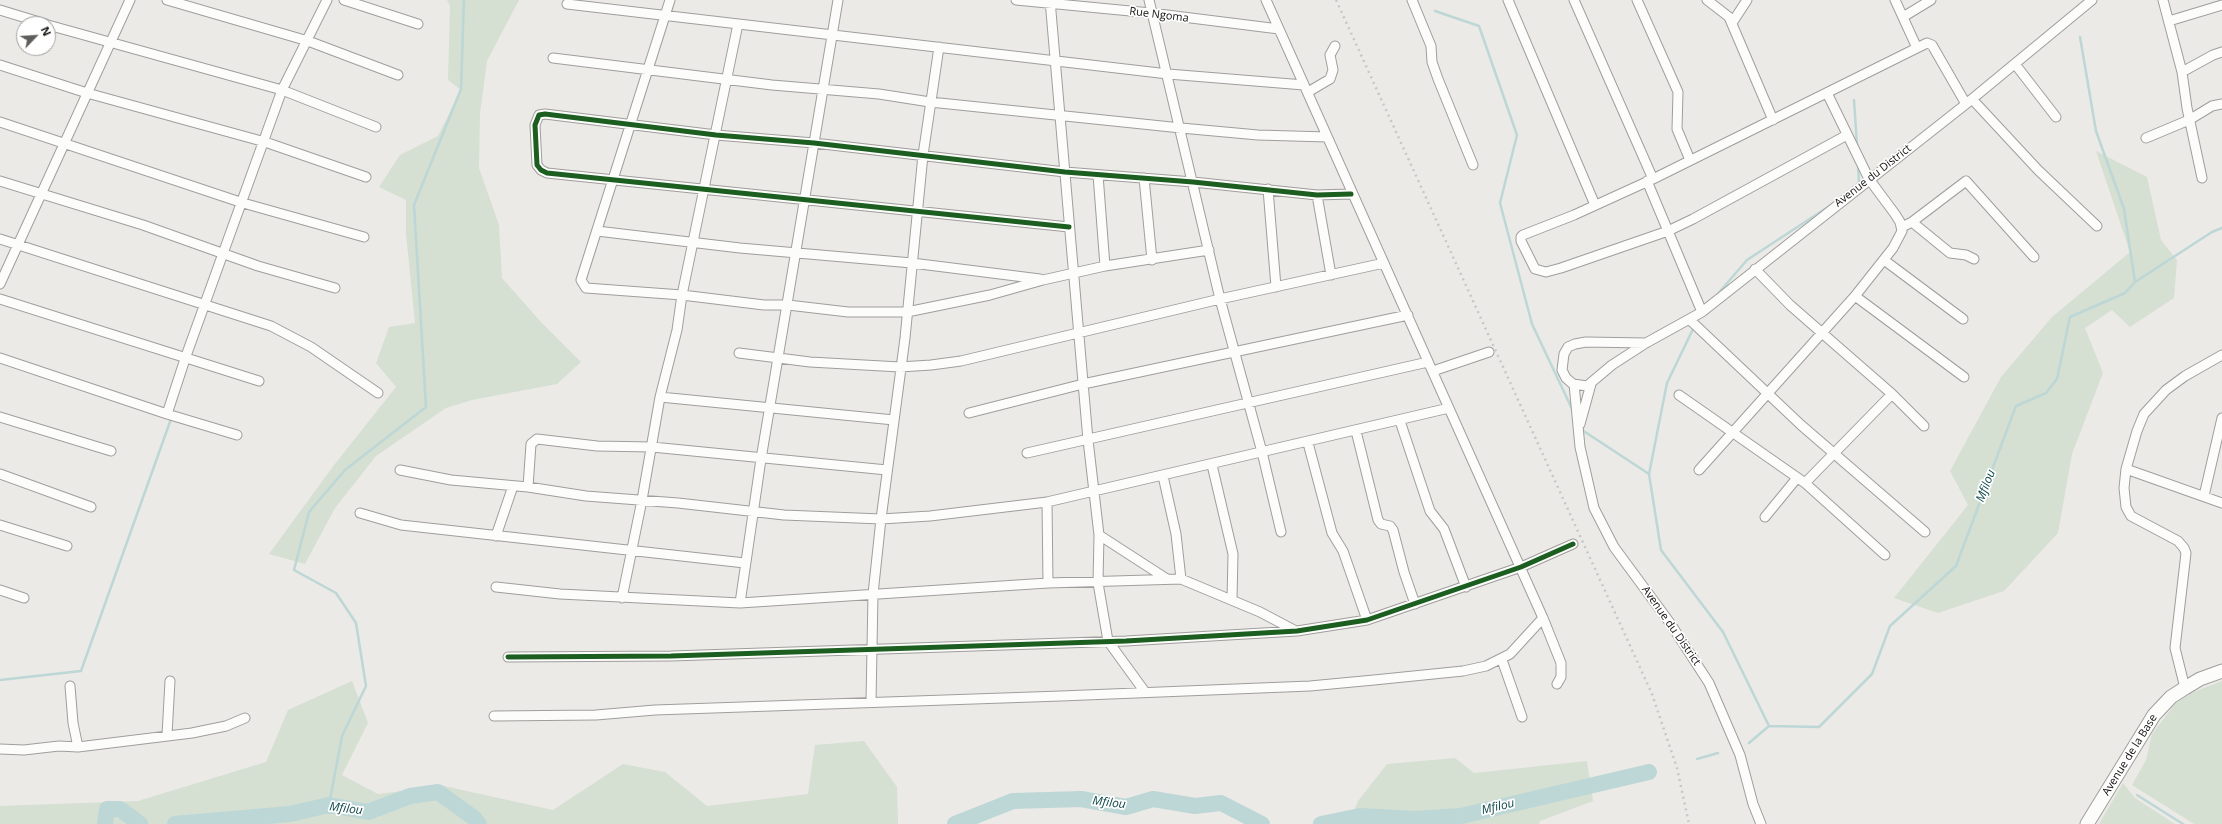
<!DOCTYPE html>
<html>
<head>
<meta charset="utf-8">
<style>
	body { margin:0 }
	#map { position:relative; width:2222px; height:824px; overflow:hidden; background:#eceae7; font-family:"Open Sans",sans-serif }
	canvas { display:block }
	.north { position:absolute; left:16px; top:16px; width:40px; height:40px; box-sizing:border-box; background:#fff; border:1px solid #a1a09f; border-radius:50%; rotate:65deg; font-size:11px; font-weight:700; line-height:16px; text-align:center; color:#131210 }
	.north::after { content:''; display:block; margin:auto; width:14px; height:18px; background:#5f5e5b; clip-path:polygon(50% 0,100% 100%,50% 72%,0 100%) }
</style>
</head>
<body>
<div id="map">
<canvas width="2222" height="824"></canvas>
<div class="north">N</div>
</div>
<script>
const ctx = document.querySelector('canvas').getContext('2d');
ctx.lineJoin = 'round';
function fill(path, color) {
  ctx.fillStyle = color;
  ctx.fill(path, 'evenodd');
}
function poly(rows) {
  const path = new Path2D();
  for (const r of rows) {
    path.moveTo(r[0], r[1]);
    for (let i = 2; i < r.length; i += 2) path.lineTo(r[i], r[i + 1]);
  }
  return path;
}
function trace(path, color, width, dash) {
  ctx.strokeStyle = color;
  ctx.lineWidth = width;
  ctx.lineCap = dash ? 'butt' : 'round';
  ctx.setLineDash(dash || []);
  ctx.stroke(path);
}
function label(font, color, halo, rows, align = 'center') {
  ctx.font = font + ' "Open Sans",sans-serif';
  ctx.lineWidth = 3.5;
  ctx.setLineDash([]);
  ctx.textBaseline = 'middle';
  ctx.strokeStyle = halo;
  ctx.fillStyle = color;
  for (const [text, x, y, turn = 0] of rows) {
    ctx.save();
    ctx.translate(x, y);
    ctx.rotate((+turn || 0) * Math.PI / 180);
    ctx.textAlign = isNaN(turn) ? turn : align;
    if (halo) ctx.strokeText(text, 0, 0);
    ctx.fillText(text, 0, 0);
    ctx.restore();
  }
}
fill(poly([
	[447,0,519,0,487,61,480,113,479,168,499,225,502,278,540,321,581,362,557,384,472,400,446,408,376,456,335,508,305,564,269,554,334,465,396,387,376,363,389,327,415,323,406,234,406,200,379,187,400,155,438,136,461,90,448,80,450,6],
	[2096,151,2147,177,2161,240,2177,260,2174,298,2130,327,2112,310,2085,328,2103,373,2072,454,2058,533,2004,591,1938,613,1894,598,1968,505,1950,471,2001,377,2052,317,2130,252],
	[352,681,368,723,342,775,378,794,444,786,553,810,623,764,665,772,707,806,808,794,815,745,864,741,897,787,898,824,0,824,0,806,138,801,266,762,288,710],
	[2222,681,2222,824,2194,824,2132,785,2146,760,2152,734,2175,704,2191,693],
	[1455,758,1474,773,1587,761,1593,801,1540,821,1539,824,1349,824,1358,801,1387,764],
	[2123,783,2135,798,2175,824,2099,824]
]), '#d5dfd2');
trace(poly([
	[1435,11,1479,26,1517,135,1500,203,1532,324,1573,411],
	[2080,37,2096,131,2124,209,2135,282],
	[1854,100,1857,145],
	[1858,164,1859,185],
	[1716,296,1747,260,1837,201],
	[1694,327,1667,383,1649,474,1661,550,1723,632,1769,726],
	[1582,430,1649,474],
	[0,680,81,671,171,419],
	[1749,743,1769,726,1819,727,1872,674,1890,626,1956,566,2016,406,2046,393,2057,379,2070,317,2125,293,2135,282,2212,232,2222,228],
	[1697,759,1718,753],
	[2137,795,2183,824],
	[329,805,342,736,366,686,356,623,336,593,294,570,309,512,345,470,426,407,414,205,461,89,464,0],
	[1415,819,1416,824]
]), '#bcd7d6', 2.5);
trace(poly([
	[105,824,107,809,120,809,140,824],
	[175,824,290,814,329,805,368,812,410,796,438,792,474,818,479,824],
	[955,824,1013,801,1081,799,1126,807,1153,799,1195,806,1221,803,1262,824],
	[1321,824,1360,816,1415,819,1461,816,1649,772]
]), '#bcd7d6', 16);
const street = poly([
	[167,0,308,41,398,75],
	[344,0,418,24],
	[670,0,581,280,586,288,682,295,764,305,788,305,848,312,907,312,990,295,1043,280,1105,266,1209,250],
	[1016,0,1151,13,1279,29],
	[1050,0,1088,440,1099,535,1098,583,1108,641,1145,692],
	[1149,0,1220,299,1262,452,1281,532],
	[1266,0,1543,618,1561,663,1561,677,1557,684],
	[1412,0,1431,46,1432,62,1438,79,1473,165],
	[1508,0,1595,205],
	[1574,0,1653,179],
	[1637,0,1678,92,1677,129,1690,160],
	[1707,0,1729,17,1773,120],
	[1895,0,1917,48],
	[2163,0,2182,72,2187,108,2202,178],
	[567,4,1168,74,1304,85],
	[0,10,46,24],
	[1903,17,1931,0],
	[2169,21,2222,5],
	[1732,23,1747,0],
	[48,25,282,90,376,127],
	[553,58,772,85,879,94,930,102,1181,128,1258,135,1327,137],
	[2015,64,2056,117],
	[0,65,87,93,265,142,366,177],
	[2182,72,2213,55,2222,52],
	[1308,92,1330,79,1333,70,1330,55,1335,46],
	[1972,99,2038,170,2097,226],
	[0,122,243,203,364,237],
	[1847,135,1693,219,1668,231,1561,268,1546,272,1535,269,1521,241,1521,237,1523,235,1574,215,1653,179,1927,43,1932,45,1966,104],
	[2146,138,2189,120,2212,106,2222,104],
	[1098,175,1105,266],
	[1144,178,1152,260],
	[0,181,143,225,258,266,335,288],
	[1647,181,1702,312],
	[1268,189,1276,287],
	[1317,195,1331,275],
	[1912,222,1950,253,1966,255,1974,259],
	[1069,227,547,173,541,170,537,165,535,125,539,115,545,114,716,135,814,143,1065,172,1193,182,1317,195,1351,194],
	[1902,227,1912,222,1966,181,2034,257],
	[597,231,740,248,912,263,1040,279],
	[0,239,271,326,311,347,378,393],
	[1884,260,1963,319],
	[1755,269,1790,305,1892,394,1924,426],
	[0,284,130,0],
	[1855,296,1964,377],
	[0,299,259,381],
	[1690,320,1801,425,1925,532],
	[1646,343,1586,342,1575,344,1568,347,1564,354,1562,370,1566,378,1573,384,1587,386,1612,365,1646,343,1702,312,1966,104,2092,0],
	[739,353,810,362,900,367,931,365,961,361,1220,299,1384,263],
	[0,358,167,414,237,435],
	[1433,371,1489,352],
	[1574,384,1580,447,1594,508,1614,547,1670,623,1709,683,1740,755,1753,804,1761,824],
	[1679,395,1805,483,1885,555],
	[660,397,894,420],
	[969,413,1083,384,1408,315],
	[167,414,186,356,282,90,327,0],
	[0,417,111,451],
	[1400,421,1430,511,1444,529,1466,587],
	[1580,424,1591,384],
	[1356,431,1378,520,1381,524,1390,526,1393,530,1404,572,1415,604],
	[1308,443,1332,533,1343,551,1367,620],
	[1027,453,1428,362],
	[1212,465,1233,554,1232,600],
	[2126,469,2222,503],
	[400,470,451,480,528,487,586,496,678,503,784,515,881,519,930,516,1047,502,1449,408],
	[1699,470,1855,296,1893,248,1902,231,1900,222,1895,214,1869,179,1827,93],
	[0,474,91,507],
	[1163,476,1176,534,1181,579],
	[1805,483,1892,394],
	[528,487,531,444,537,439,597,446,652,447,887,470],
	[2204,496,2222,418],
	[1047,502,1048,583],
	[360,513,401,525,745,563],
	[1765,517,1797,478],
	[0,525,67,546],
	[1099,535,1167,579],
	[496,536,513,486],
	[496,587,560,594,740,603,1048,583,1181,579,1260,612,1296,631],
	[0,590,24,598],
	[622,598,642,500,660,397,677,330,682,295,738,24],
	[740,603,761,459,838,0],
	[508,657,671,656,1126,641,1297,631,1367,620,1521,567,1573,544],
	[1502,660,1522,717],
	[70,686,73,723,78,747],
	[2185,688,2175,648,2186,553,2184,548,2178,541,2131,516,2126,507,2124,488,2126,469,2137,431,2144,414,2166,390,2185,376,2222,355],
	[871,702,873,594,881,519,905,338,923,155,939,47],
	[494,716,596,715,655,710,1061,696,1310,686,1374,680,1463,671,1486,666,1510,654,1543,618],
	[167,735,170,681],
	[0,749,24,750,59,746,78,747,192,733,226,726,245,718]
]);
const secondary = poly([
	[2087,824,2154,715,2171,697,2185,688,2200,679,2222,671]
]);
trace(street, '#a09e9c', 11);
trace(secondary, '#a09e9c', 15);
trace(street, '#fcfcfb', 9);
trace(secondary, '#fcfcfb', 13);
trace(poly([
	[1336,0,1652,694,1677,768,1689,824]
]), '#c7c7c7', 2.5, [2, 4]);
trace(poly([
	[1069,227,547,173,541,170,537,165,535,125,539,115,545,114,716,135,814,143,1065,172,1193,182,1317,195,1351,194],
	[508,657,671,656,1126,641,1297,631,1367,620,1521,567,1573,544]
]), '#1b5e20', 5);
label('11px', '#131210', '#fff', [
	["Rue Ngoma",1159,15,7],
	["Avenue du District",1873,176,-38],
	["Avenue du District",1671,626,55],
	["Avenue de la Base",2130,755,-58]
]);
label('italic 12px', '#0d4749', '#fff', [
	["Mfilou",1986,486,-69],
	["Mfilou",1109,803,7],
	["Mfilou",1498,807,-13],
	["Mfilou",346,809,7]
]);
</script>
</body>
</html>
